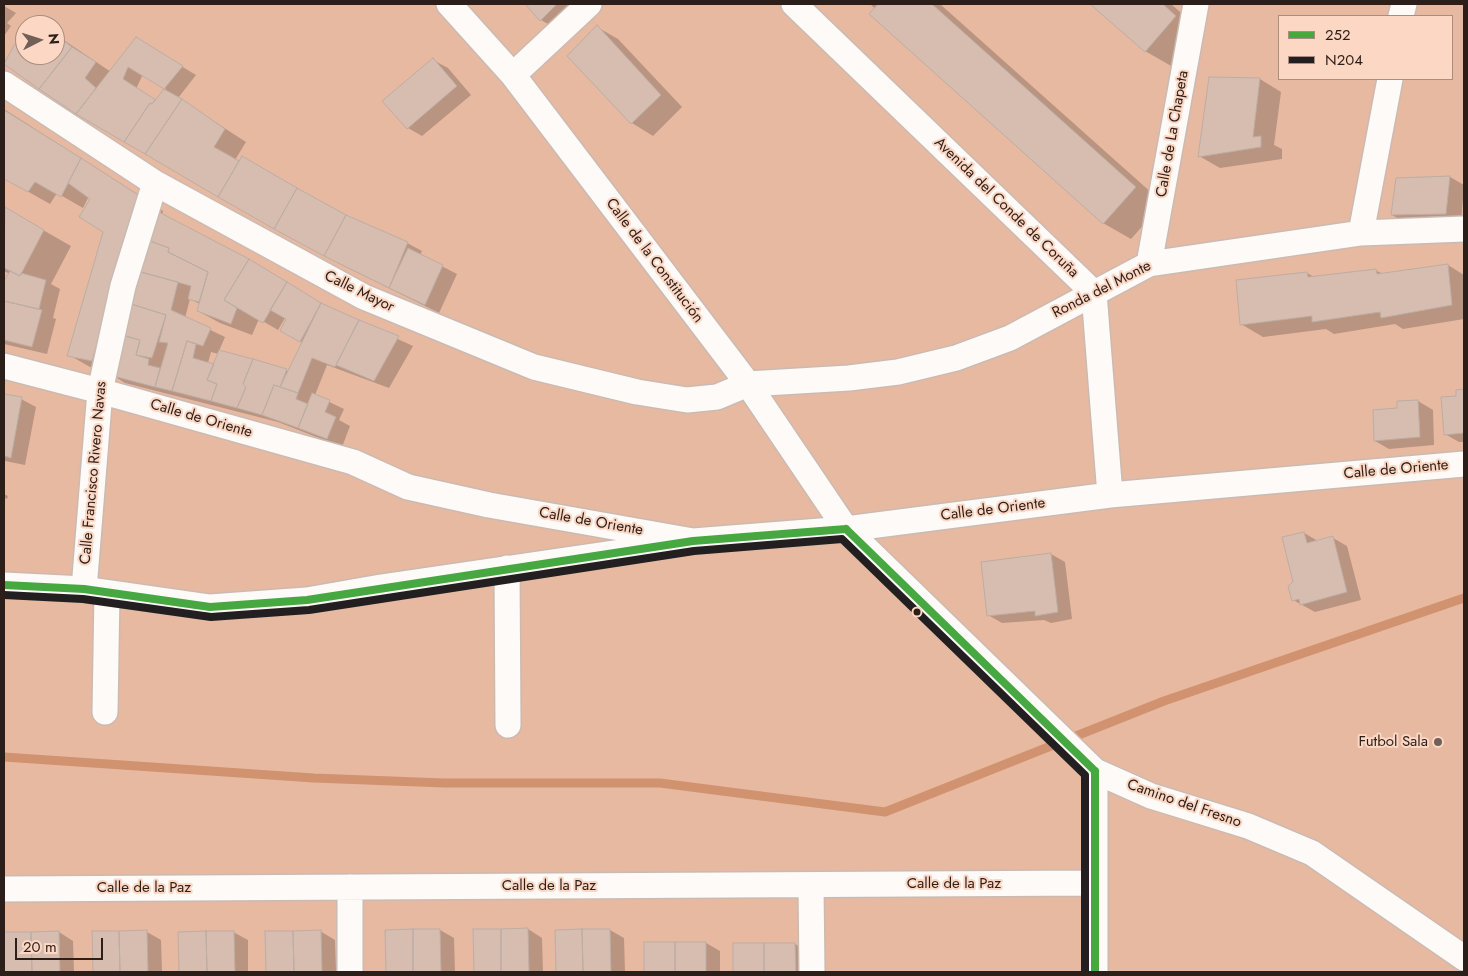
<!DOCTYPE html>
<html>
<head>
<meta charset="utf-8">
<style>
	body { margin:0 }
	#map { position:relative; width:1468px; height:976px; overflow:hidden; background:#efdbd1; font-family:Jost,sans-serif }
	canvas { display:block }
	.frame { position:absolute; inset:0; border:5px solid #2c1e18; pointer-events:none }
	.legend { position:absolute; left:1278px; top:15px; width:175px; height:65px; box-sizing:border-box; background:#fcd7c4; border:1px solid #a98d7f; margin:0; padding:6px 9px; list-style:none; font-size:15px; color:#2c1e18 }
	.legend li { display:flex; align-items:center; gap:10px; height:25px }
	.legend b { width:25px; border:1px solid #a98d7f }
	.north { position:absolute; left:15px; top:15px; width:50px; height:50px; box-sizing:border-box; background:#fcd7c4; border:1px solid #a98d7f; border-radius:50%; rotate:85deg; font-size:14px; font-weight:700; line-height:20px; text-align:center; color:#2c1e18 }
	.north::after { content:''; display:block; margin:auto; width:18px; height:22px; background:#706059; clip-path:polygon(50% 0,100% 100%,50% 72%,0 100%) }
	.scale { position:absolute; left:15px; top:938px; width:88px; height:22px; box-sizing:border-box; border:2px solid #2c1e18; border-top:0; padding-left:6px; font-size:15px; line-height:18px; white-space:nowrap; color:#2c1e18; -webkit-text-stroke:4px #fcd7c4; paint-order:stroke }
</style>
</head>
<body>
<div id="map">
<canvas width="1468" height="976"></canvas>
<div class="frame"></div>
<ul class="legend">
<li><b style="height:6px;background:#47a842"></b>252</li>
<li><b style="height:6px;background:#231f20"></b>N204</li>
</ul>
<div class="north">N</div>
<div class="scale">20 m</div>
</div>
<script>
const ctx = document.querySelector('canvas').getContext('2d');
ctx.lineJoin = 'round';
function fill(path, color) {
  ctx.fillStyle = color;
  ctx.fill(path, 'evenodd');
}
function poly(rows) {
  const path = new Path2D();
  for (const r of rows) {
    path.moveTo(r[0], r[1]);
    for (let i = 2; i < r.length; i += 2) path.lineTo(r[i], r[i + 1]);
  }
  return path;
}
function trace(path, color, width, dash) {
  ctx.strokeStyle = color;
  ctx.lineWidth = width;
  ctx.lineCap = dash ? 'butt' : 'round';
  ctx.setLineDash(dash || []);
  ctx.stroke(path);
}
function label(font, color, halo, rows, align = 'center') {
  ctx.font = font + ' Jost,sans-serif';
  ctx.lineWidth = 4;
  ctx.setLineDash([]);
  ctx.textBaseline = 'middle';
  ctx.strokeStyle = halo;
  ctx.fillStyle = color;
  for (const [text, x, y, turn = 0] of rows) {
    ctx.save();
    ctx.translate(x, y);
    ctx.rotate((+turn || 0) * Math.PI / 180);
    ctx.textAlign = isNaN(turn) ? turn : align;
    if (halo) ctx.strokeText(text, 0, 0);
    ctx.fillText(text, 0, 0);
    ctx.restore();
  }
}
fill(poly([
	[4,4,1464,4,1464,972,4,972],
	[1279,16,1452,16,1452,79,1279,79],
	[25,25,55,25,55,55,25,55]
]), '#e8b9a1');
fill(poly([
	[527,4,579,4,555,28,541,20],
	[870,4,940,4,1163,203,1131,239,1103,223],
	[1092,4,1171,4,1203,32,1173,67,1145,51],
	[4,6,16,13,7,23,11,26,4,36],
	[597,27,618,39,682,107,653,136,632,123,569,56],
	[55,34,111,72,136,39,196,75,178,98,246,142,235,160,151,156,76,113,4,63,15,46,25,39,25,55,55,55],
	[143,74,166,88,156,101,136,89],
	[433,60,448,68,471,95,422,136,408,128],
	[1210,78,1260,79,1281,92,1274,145,1282,149,1282,159,1220,168,1199,156],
	[4,109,163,211,162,215,269,272,323,305,413,346,389,388,327,365,315,395,344,409,339,420,350,426,342,447,278,422,125,383,111,374,111,372,90,367,69,355,104,231,92,199,89,196,83,208,57,193,50,204,4,178],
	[190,299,200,304,198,311,220,323,252,335,259,319,278,330,285,318,287,319,282,331,302,342,288,371,219,351,225,337,185,318],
	[211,352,219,354,215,365,208,363],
	[1450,177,1464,185,1461,222,1406,223,1392,215,1397,179],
	[239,208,352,219,407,243,422,251,420,255,457,274,439,313,340,264],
	[6,209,71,246,51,284,60,289,53,318,56,319,47,354,4,344,4,284,10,274,4,271,4,213],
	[1448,265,1464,275,1464,319,1403,329,1395,324,1334,334,1326,329,1263,337,1241,324,1307,273,1314,277,1375,270,1383,274],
	[1464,390,1464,442,1459,442,1445,434,1457,391],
	[4,394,21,399,36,407,25,465,5,461,4,468],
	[1418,401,1433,410,1434,445,1389,449,1375,441,1398,409,1398,402],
	[4,494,8,496,7,499,4,498],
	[1304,533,1318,541,1333,538,1347,546,1361,600,1315,612,1293,600],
	[1051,554,1065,562,1072,619,1051,623,1044,620,1002,623,988,615],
	[528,929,542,938,543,972,475,972,474,930],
	[440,930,454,938,455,972,387,972,386,931],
	[610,930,624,938,625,972,557,972,556,931],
	[320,931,335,940,336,972,268,972,267,932],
	[59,932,73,941,74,972,5,972,5,933],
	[147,932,161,940,162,972,94,972,93,933],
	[233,932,248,940,248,972,180,972,179,933],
	[645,943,706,943,720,951,720,972,645,972],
	[795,944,809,952,810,972,734,972,734,945]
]), '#0003');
trace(poly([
	[4,757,314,778,444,783,660,783,885,812,1164,701,1464,598]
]), '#d19270', 9);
const building = poly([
	[525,4,557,4,540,21,525,4],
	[878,4,932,4,1136,187,1103,224,869,14,878,4],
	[1090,4,1163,4,1176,16,1145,52,1090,4],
	[597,25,661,95,631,124,567,56,597,25],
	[55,34,72,47,39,89,4,64,14,45,25,38,25,55,55,55,55,34],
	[136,37,183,66,164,89,128,67,123,79,156,100,152,104,150,103,124,142,76,114,136,37],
	[72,47,96,62,85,78,96,88,76,114,39,89,72,47],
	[433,58,457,86,407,129,382,101,433,58],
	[1209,77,1260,78,1253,137,1261,136,1261,147,1198,157,1209,77],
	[164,89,182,99,145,154,124,142,150,103,152,104,164,89],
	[182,99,225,129,214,147,239,161,218,197,145,154,182,99],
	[4,110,81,158,61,197,35,182,28,192,4,179,4,110],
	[242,156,297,188,274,229,218,197,242,156],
	[81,158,143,198,121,260,92,361,67,356,103,232,79,217,90,199,68,183,81,158],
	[1450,176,1446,214,1391,215,1396,178,1450,176],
	[297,188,346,215,324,256,274,229,297,188],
	[5,207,44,230,20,276,4,268,5,207],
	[159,212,249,259,224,300,237,308,231,324,197,311,208,272,168,252,169,248,150,241,159,212],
	[346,215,408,242,389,288,324,256,346,215],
	[150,241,169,248,168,252,208,272,199,302,188,299,191,286,141,272,150,241],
	[408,248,443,265,425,305,389,288,408,248],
	[249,259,287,282,263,323,224,300,249,259],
	[1448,264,1452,305,1381,318,1380,312,1312,322,1312,316,1240,325,1236,280,1307,272,1308,277,1376,269,1377,274,1448,264],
	[10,271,20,276,21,273,46,280,39,309,4,301,4,281,10,271],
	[141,272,178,282,171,310,211,328,203,346,187,341,172,391,155,387,168,343,159,342,166,315,131,304,141,272],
	[287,282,321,303,300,342,280,331,286,319,270,310,287,282],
	[4,301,42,310,32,347,4,340,4,301],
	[321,303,359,320,335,367,312,358,298,393,280,387,321,303],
	[131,304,166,315,152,358,136,355,140,340,122,335,131,304],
	[359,320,399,336,374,381,336,365,359,320],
	[122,335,140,340,136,355,149,359,148,365,160,368,155,387,109,375,122,335],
	[187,341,196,344,193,358,214,364,207,380,217,384,211,401,172,391,187,341],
	[219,350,253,359,243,384,246,387,237,408,211,401,217,384,207,380,219,350],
	[253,359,287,369,280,387,274,385,262,415,237,408,246,387,243,384,253,359],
	[274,385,298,393,296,399,308,404,298,428,262,415,274,385],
	[1464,389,1464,433,1444,435,1441,397,1456,396,1456,390,1464,389],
	[312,393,330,400,325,412,336,417,327,439,298,428,312,393],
	[4,394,22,397,11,458,4,456,4,394],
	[1418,400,1420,437,1374,441,1373,410,1397,408,1397,401,1418,400],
	[1304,532,1307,543,1333,536,1347,592,1300,605,1299,599,1292,601,1288,586,1293,582,1282,537,1304,532],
	[1051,553,1058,612,1035,616,1035,611,987,616,981,562,1051,553],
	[528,928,529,972,501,972,501,929,528,928],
	[413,929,440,929,441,972,413,972,413,929],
	[413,929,413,972,386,972,385,930,413,929],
	[473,929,501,929,501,972,474,972,473,929],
	[582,929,610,929,611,972,583,972,582,929],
	[582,929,583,972,556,972,555,930,582,929],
	[147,930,148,972,120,972,119,931,147,930],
	[321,930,322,972,294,972,293,931,321,930],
	[59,931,60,972,32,972,31,932,59,931],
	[92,931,119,931,120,972,93,972,92,931],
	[206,931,234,931,235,972,207,972,206,931],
	[206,931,207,972,179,972,178,932,206,931],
	[265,931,293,931,294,972,266,972,265,931],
	[4,932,31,932,32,972,4,972,4,932],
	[644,942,675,942,675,972,644,972,644,942],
	[675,942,706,942,706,972,675,972,675,942],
	[733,943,764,943,764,972,733,972,733,943],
	[764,943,795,943,796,972,764,972,764,943]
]);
fill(building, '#d6bdaf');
trace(building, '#bcada5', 1);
const street = poly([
	[449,4,513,75,748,384,846,529,1095,771,1151,796,1248,826,1312,853,1464,958],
	[794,4,1094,293,1110,495],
	[1401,16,1404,4],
	[513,75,589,4],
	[4,84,155,183,364,297,534,367,637,392,687,400,717,397,748,384,849,378,898,372,956,358,1010,338,1149,264,1361,233,1464,229],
	[1361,233,1390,79],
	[1149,264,1196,4],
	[4,366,100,391,353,462,408,487,489,505,693,541,846,529,1110,495,1464,464],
	[507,568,508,725],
	[4,585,84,589,210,607,307,600,381,587,675,544],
	[84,589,100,391,123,286,155,183],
	[105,712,107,593],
	[811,885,812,972],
	[4,889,1094,883],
	[350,972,350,887],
	[1095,972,1095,771]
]);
trace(street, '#cabab2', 28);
trace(street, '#fdfaf8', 25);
trace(poly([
	[846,529,1095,771],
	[4,585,84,589,210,607,307,600,693,541,846,529],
	[1095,771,1095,972]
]), '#47a842', 8);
trace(poly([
	[4,595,83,599,211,617,309,610,694,551,842,539,1085,775,1085,972]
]), '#231f20', 8);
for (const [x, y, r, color] of [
	[917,612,4.5,"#2c1e18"],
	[1438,742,5,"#706059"]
]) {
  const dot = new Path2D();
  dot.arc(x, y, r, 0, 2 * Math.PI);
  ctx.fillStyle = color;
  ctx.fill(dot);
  trace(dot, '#fcd7c4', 2);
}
label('15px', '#2c1e18', '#fcd7c4', [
	["Calle de La Chapeta",1173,134,-80],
	["Avenida del Conde de Coruña",1006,208,44],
	["Calle de la Constitución",654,261,53],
	["Ronda del Monte",1102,290,-27],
	["Calle Mayor",359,292,26],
	["Calle de Oriente",201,419,16],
	["Calle de Oriente",1396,470,-5],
	["Calle Francisco Rivero Navas",94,473,-85],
	["Calle de Oriente",993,510,-7],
	["Calle de Oriente",591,522,10],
	["Camino del Fresno",1184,804,19],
	["Calle de la Paz",954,884],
	["Calle de la Paz",549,886],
	["Calle de la Paz",144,888]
]);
label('15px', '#2c1e18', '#fcd7c4', [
	["Futbol Sala",1428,742]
], 'right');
</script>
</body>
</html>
